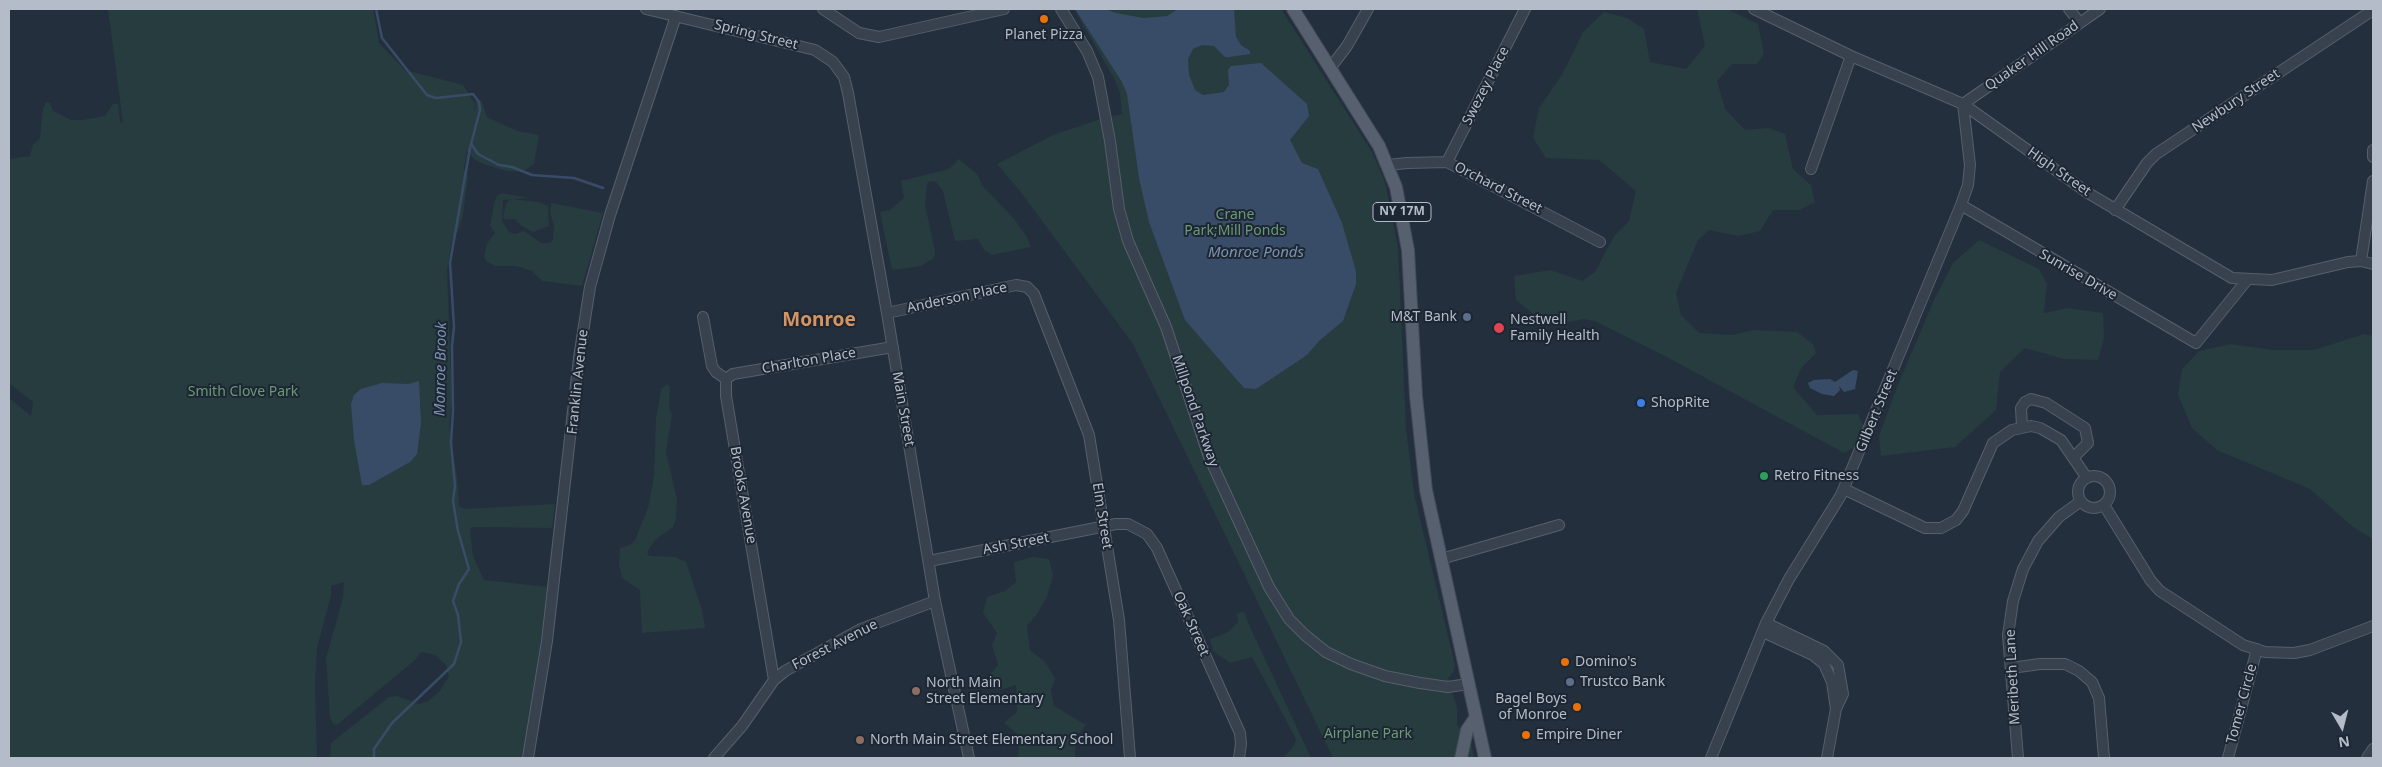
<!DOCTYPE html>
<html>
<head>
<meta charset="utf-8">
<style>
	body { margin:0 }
	#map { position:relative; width:2382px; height:767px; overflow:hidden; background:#242f3e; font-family:"Noto Sans",sans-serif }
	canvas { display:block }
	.frame { position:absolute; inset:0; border:10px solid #b4bcc9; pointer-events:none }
	.north { position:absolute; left:2317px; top:702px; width:50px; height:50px; -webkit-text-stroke:4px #1d2633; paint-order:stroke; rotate:172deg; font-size:14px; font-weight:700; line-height:20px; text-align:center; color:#b4bcc9 }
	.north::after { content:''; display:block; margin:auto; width:18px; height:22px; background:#b4bcc9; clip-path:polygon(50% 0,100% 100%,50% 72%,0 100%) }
</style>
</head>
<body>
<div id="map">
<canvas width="2382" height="767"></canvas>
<div class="frame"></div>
<div class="north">N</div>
</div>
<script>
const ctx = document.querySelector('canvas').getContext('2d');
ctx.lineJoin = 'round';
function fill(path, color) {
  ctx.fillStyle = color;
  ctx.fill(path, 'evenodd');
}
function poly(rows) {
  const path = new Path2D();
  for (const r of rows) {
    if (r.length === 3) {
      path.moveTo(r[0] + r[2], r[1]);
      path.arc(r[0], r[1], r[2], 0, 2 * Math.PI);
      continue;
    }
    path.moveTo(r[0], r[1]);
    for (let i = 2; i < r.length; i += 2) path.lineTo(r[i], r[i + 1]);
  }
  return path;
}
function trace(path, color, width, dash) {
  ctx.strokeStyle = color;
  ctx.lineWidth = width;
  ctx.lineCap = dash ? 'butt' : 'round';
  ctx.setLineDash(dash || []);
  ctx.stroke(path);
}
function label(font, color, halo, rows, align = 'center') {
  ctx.font = font + ' "Noto Sans",sans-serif';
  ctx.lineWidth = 4;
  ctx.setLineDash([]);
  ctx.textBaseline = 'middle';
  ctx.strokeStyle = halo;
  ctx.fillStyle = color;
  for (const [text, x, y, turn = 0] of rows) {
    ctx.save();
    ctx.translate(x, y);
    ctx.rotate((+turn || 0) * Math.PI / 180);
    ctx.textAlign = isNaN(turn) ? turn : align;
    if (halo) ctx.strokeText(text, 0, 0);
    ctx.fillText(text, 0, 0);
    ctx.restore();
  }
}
fill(poly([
	[108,9,373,9,379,43,405,70,463,85,475,104,474,117,476,101,481,100,487,117,517,131,539,135,534,164,522,172,507,171,483,164,474,159,467,151,464,169,468,177,463,214,459,229,452,241,447,270,452,397,449,427,457,477,459,506,465,509,555,504,552,528,482,527,472,527,470,530,473,556,484,580,548,587,530,721,522,758,330,758,331,743,389,697,397,696,419,704,427,702,440,691,449,676,446,665,435,655,421,652,415,660,338,724,334,725,330,717,326,658,343,598,344,582,331,586,331,596,317,648,315,687,317,758,9,758,9,398,31,416,33,402,9,383,9,159,30,156,33,145,40,138,43,108,46,102,50,103,53,111,71,120,83,120,105,116,113,104,118,104,120,122,123,123],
	[1074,9,1281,9,1372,152,1385,182,1398,248,1406,428,1414,494,1455,665,1453,673,1448,678,1457,707,1457,725,1471,743,1474,758,1333,758,1133,344,1020,191,997,164,1053,135,1098,120,1122,114,1120,93,1115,80],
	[1697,9,1727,9,1758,24,1764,54,1757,64,1732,64,1717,81,1725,109,1745,130,1768,128,1785,134,1793,169,1811,185,1815,202,1799,210,1773,210,1760,231,1739,236,1709,230,1698,240,1676,293,1681,315,1699,333,1733,335,1753,330,1797,332,1813,344,1816,353,1802,367,1793,387,1817,415,1858,414,1863,425,1857,446,1844,453,1665,356,1595,321,1583,319,1555,325,1538,318,1516,300,1514,276,1551,270,1582,281,1595,272,1614,236,1629,221,1636,191,1599,160,1546,158,1533,138,1539,108,1563,73,1583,32,1604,12,1627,18,1644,29,1650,62,1686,69,1705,46],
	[959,159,977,174,982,185,1014,219,1027,237,1031,247,992,255,984,250,978,239,955,241,943,191,936,182,931,181,927,183,925,205,935,251,934,258,921,266,892,270,880,212,890,210,904,198,901,181,949,169],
	[502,193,529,198,503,200,502,221,509,232,515,234,524,231,541,243,550,243,553,240,554,226,550,212,551,203,603,213,582,286,542,281,532,271,516,266,495,266,486,261,484,257,487,243,495,233,490,226,494,203,498,195],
	[510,199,538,202,548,206,549,226,533,232,522,226,515,219,505,219,503,217,506,204],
	[1979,240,2039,269,2047,284,2044,313,2068,308,2103,313,2104,339,2098,360,2064,359,2025,348,2000,372,1996,410,1955,447,1881,456,1879,436,1897,387,1934,300,1953,263],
	[2364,334,2373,336,2373,539,2353,527,2310,489,2217,450,2192,428,2178,395,2182,369,2199,351,2231,344,2272,350,2314,350],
	[667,384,670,387,669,408,672,414,666,452,677,499,676,518,673,527,655,540,647,552,649,556,675,557,686,562,702,610,705,628,642,633,640,590,622,578,619,564,620,548,630,545,635,540,648,508,654,476,656,419,661,389],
	[1033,557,1049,559,1053,575,1047,597,1037,614,1027,626,1030,650,1045,662,1055,678,1051,690,1054,706,1086,725,1076,737,1075,758,1018,758,1020,736,1004,723,1017,712,1016,685,1000,690,987,686,984,681,998,665,992,645,997,633,983,613,987,597,1005,591,1016,582,1014,562],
	[1244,612,1250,627,1311,758,1284,757,1294,746,1296,739,1252,657,1230,663,1213,651,1210,639,1228,632,1238,622,1237,613]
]), '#263c3f');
fill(poly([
	[1075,9,1105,9,1116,13,1144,18,1167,16,1178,9,1234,9,1236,37,1241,45,1250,51,1250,54,1229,57,1225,57,1214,46,1202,45,1193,49,1188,59,1189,75,1195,90,1203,95,1224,92,1229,85,1228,70,1231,66,1261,63,1307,104,1309,116,1290,140,1302,163,1318,169,1342,223,1356,271,1356,284,1343,321,1319,341,1307,355,1256,389,1244,388,1185,320,1149,222,1139,178,1127,94,1122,82],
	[1853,370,1858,371,1855,389,1844,392,1839,386,1840,390,1834,396,1822,394,1810,388,1808,383,1814,380,1830,379,1835,382],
	[419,381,421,423,417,454,410,462,369,485,362,485,354,440,351,404,354,395,361,389,382,383,409,384]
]), '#394c67');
trace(poly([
	[472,145,478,154,499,165,512,167,532,175,574,178,603,188],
	[374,758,374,749,392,723,454,664,461,642,458,615,453,601,459,584,469,569,458,531,453,501,455,486,451,443,453,410,452,346,454,327,450,263,470,148,480,110,479,102,473,94,436,98,427,95,382,38,376,9]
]), '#394c67', 2.5);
const minor = poly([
	[646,9,815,50,833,62,844,77,848,93,887,313,935,601,969,758],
	[823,9,859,33,879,37,1004,9],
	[1061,9,1087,51,1098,77,1110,141,1119,209,1128,241,1166,327,1209,457,1269,587,1289,619,1305,635,1326,652,1351,664,1385,676,1420,683,1448,687,1468,684],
	[1754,9,1851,56,1963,104,2088,193,2232,278,2272,280,2348,262,2361,261,2373,264],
	[2069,9,2080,23],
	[1331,67,1347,46,1368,9],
	[1963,104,2100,9],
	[2373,150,2373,157],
	[1447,162,1525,9],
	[1388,165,1407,163,1447,162,1600,242],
	[1811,169,1851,56],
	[1961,205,2196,343,2247,280],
	[2115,210,2147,163,2156,154,2373,10],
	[2361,261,2373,181],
	[887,313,1016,285,1027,287,1034,294,1089,435,1119,620,1130,758],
	[703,317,712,366,716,372,726,379],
	[726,379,726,396,774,680],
	[726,379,733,374,893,347],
	[2022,427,2021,408,2025,402,2031,399,2046,403,2085,428,2088,443,2074,457],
	[2094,492,16],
	[1844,489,1925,528,1941,528,1956,520,1963,511,1993,443,2012,430,2031,426,2040,428,2061,440,2087,478],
	[2104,505,2151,581,2160,591,2243,645,2265,652,2294,653,2310,650,2373,626],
	[1441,559,1559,525],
	[929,561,1116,524,1128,524,1147,534,1157,548,1240,733,1241,744,1239,758],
	[1766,623,1824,651,1838,665,1843,694,1836,709,1827,758],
	[1763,632,1813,655,1824,664,1832,682,1836,709],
	[2011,668,2040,664,2065,664,2079,671,2092,682,2099,698,2104,758],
	[528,758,547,641,579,358,590,287,610,215,676,16],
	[714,758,742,726,774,680,785,671,861,629,935,601],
	[1711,758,1766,623,1789,579,1841,495,1961,205,1968,185,1970,165,1963,104],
	[2018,758,2008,635,2013,601,2023,569,2038,541,2059,517,2081,501],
	[2228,758,2257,649],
	[2367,758,2373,749]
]);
const major = poly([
	[1293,9,1379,146,1396,187,1408,250,1416,396,1426,490,1485,758],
	[1461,758,1467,730,1476,717]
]);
trace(minor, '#565f6c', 12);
trace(major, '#414a57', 14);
trace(minor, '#38414e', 10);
trace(major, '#56606e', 12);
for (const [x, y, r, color] of [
	[1044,19,5,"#e8710a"],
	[1467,317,5,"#5c6f8a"],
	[1499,328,6,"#e0444e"],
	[1641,403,5,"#3f7fe0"],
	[1764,476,5,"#2e9e5b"],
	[1565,662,5,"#e8710a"],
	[1570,682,5,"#5c6f8a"],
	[916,691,5,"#8d6e63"],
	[1577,707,5,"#e8710a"],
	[1526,735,5,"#e8710a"],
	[860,740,5,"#8d6e63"]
]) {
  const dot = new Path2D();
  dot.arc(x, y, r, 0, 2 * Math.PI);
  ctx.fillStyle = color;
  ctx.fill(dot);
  trace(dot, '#1d2633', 2);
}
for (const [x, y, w] of [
	[1402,212,58]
]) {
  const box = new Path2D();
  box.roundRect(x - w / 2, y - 9.5, w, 19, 4);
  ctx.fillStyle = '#1d2633';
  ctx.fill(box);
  trace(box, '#b4bcc9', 1);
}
label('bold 12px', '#b4bcc9', null, [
	["NY 17M",1402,212]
]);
label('14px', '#b4bcc9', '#1d2633', [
	["Spring Street",756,35,14],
	["Quaker Hill Road",2032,56,-35],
	["Swezey Place",1486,86,-63],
	["Newbury Street",2236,101,-34],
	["High Street",2059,172,35],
	["Orchard Street",1498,188,27],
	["Sunrise Drive",2078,275,30],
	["Anderson Place",957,298,-12],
	["Charlton Place",809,361,-10],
	["Franklin Avenue",578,382,-84],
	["Main Street",903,409,80],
	["Millpond Parkway",1195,411,71],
	["Gilbert Street",1877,411,-68],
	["Brooks Avenue",743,495,80],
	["Elm Street",1102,516,81],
	["Ash Street",1016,544,-11],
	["Oak Street",1191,624,66],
	["Forest Avenue",835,645,-27],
	["Meribeth Lane",2013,677,-93],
	["Tomer Circle",2242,704,-75]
]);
label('14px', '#b4bcc9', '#1d2633', [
	["Planet Pizza",1044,35,"center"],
	["M&T Bank",1457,317,"right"],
	["Nestwell",1510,320],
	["Family Health",1510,336],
	["ShopRite",1651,403],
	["Retro Fitness",1774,476],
	["Domino's",1575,662],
	["Trustco Bank",1580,682],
	["North Main",926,683],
	["Street Elementary",926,699],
	["Bagel Boys",1567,699,"right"],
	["of Monroe",1567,715,"right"],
	["Empire Diner",1536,735],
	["North Main Street Elementary School",870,740]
], 'left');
label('14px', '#6b9a76', '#1d2633', [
	["Crane",1235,215],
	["Park;Mill Ponds",1235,231],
	["Smith Clove Park",243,392],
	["Airplane Park",1368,734]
]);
label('italic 15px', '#7c92b1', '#1d2633', [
	["Monroe Ponds",1256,253],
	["Monroe Brook",441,369,-89]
]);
label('bold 19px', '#d59563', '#1d2633', [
	["Monroe",819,321]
]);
</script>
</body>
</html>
